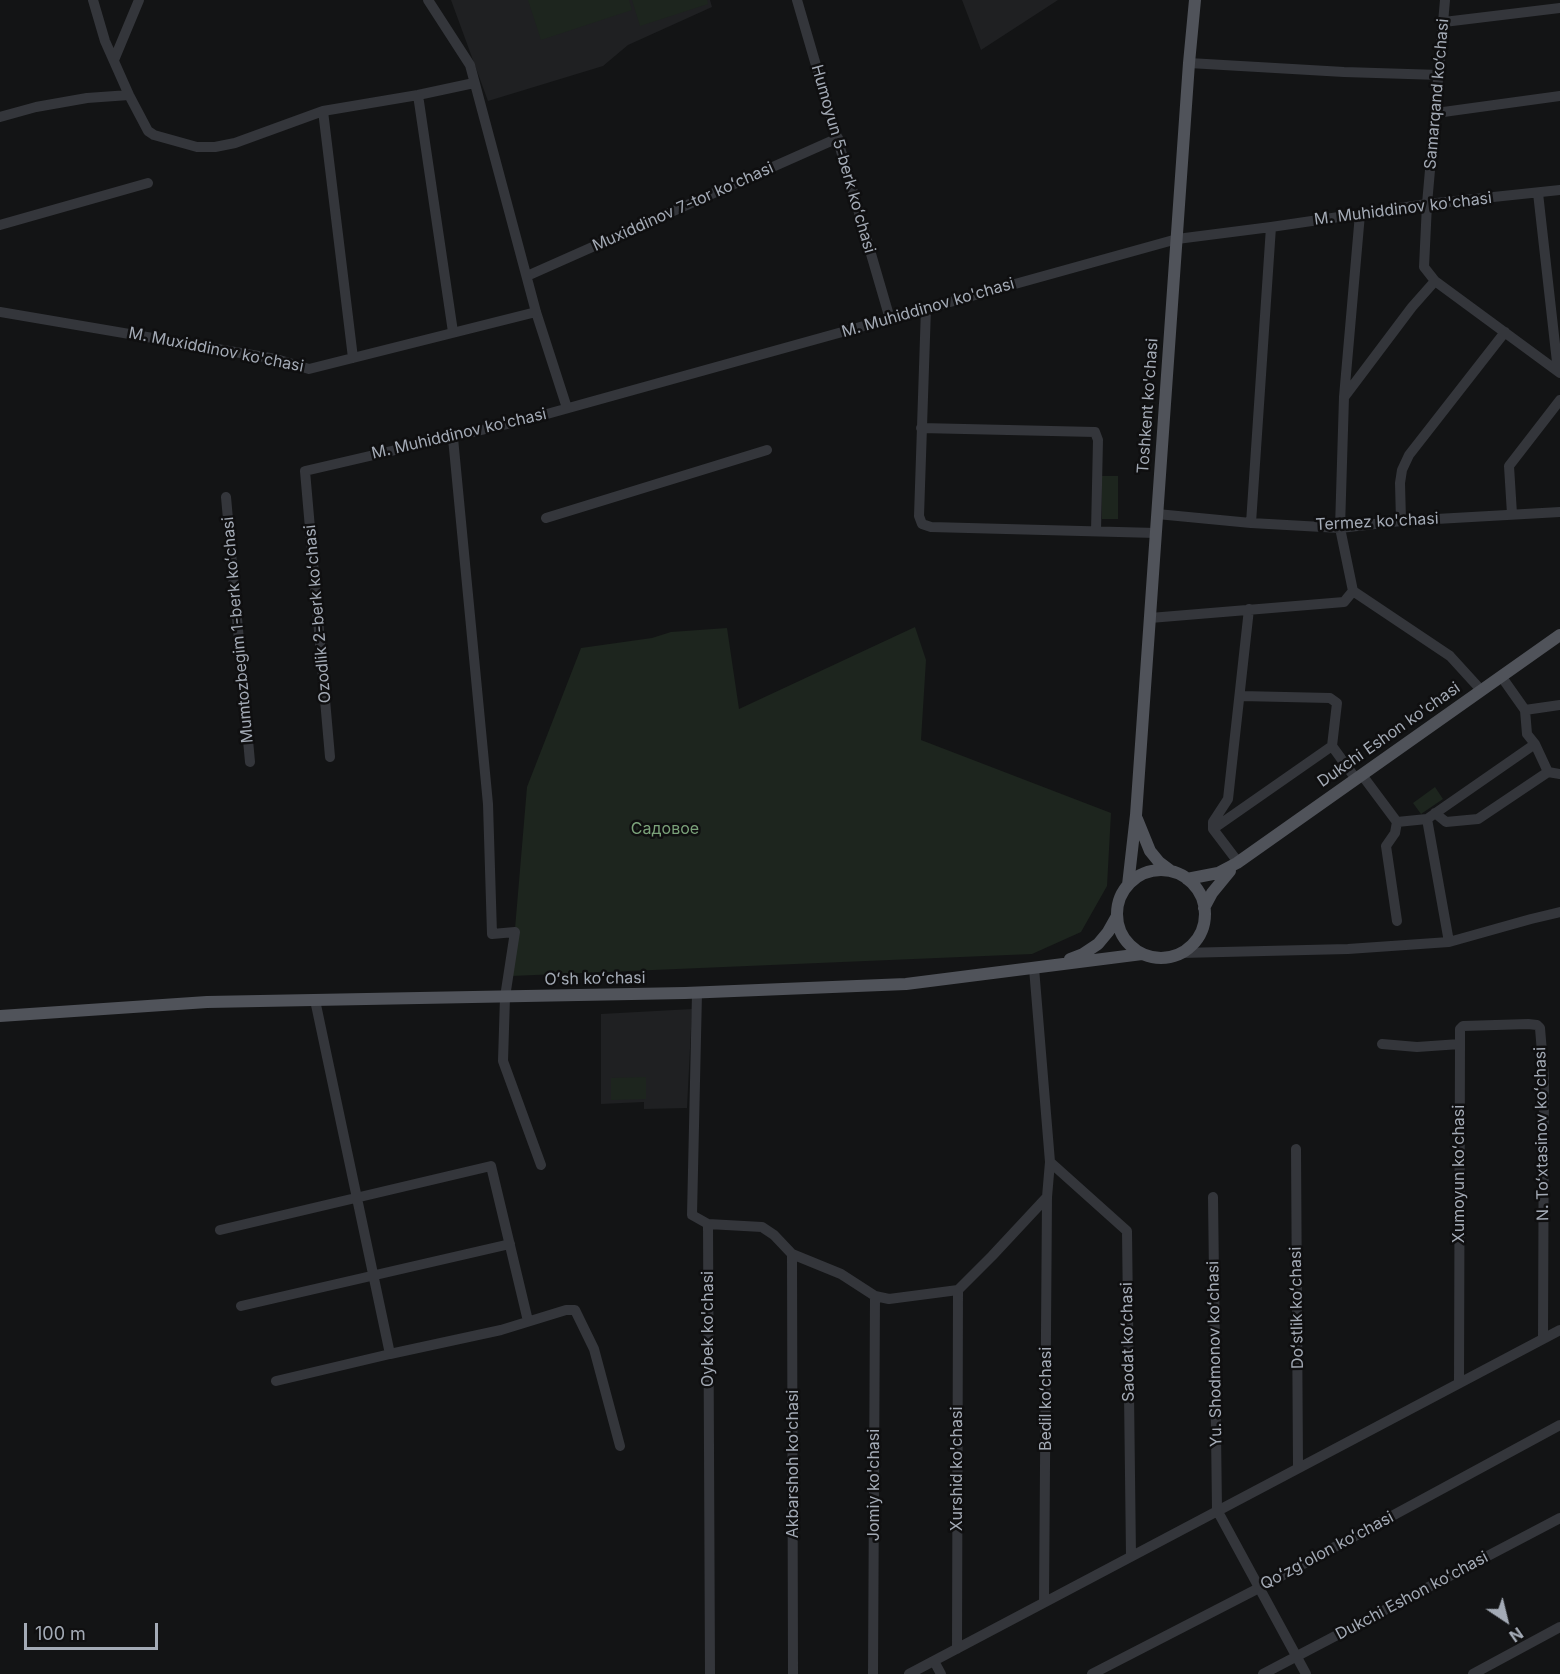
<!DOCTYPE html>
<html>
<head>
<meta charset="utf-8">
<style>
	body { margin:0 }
	#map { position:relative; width:1560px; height:1674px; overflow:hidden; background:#131415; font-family:Inter,sans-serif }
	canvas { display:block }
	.north { position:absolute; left:1476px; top:1590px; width:60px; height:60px; -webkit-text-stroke:4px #0f0f10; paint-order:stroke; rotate:145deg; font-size:16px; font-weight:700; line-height:24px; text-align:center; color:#a4abb6 }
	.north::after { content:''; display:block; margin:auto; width:21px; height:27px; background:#a4abb6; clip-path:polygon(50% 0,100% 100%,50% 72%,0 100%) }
	.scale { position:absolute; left:24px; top:1623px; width:134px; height:27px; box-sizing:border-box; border:3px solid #a4abb6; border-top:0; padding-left:8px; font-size:18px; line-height:21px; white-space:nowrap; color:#a4abb6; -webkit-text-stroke:4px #0f0f10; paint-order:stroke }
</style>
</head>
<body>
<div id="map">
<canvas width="1560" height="1674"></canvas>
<div class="north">N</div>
<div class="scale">100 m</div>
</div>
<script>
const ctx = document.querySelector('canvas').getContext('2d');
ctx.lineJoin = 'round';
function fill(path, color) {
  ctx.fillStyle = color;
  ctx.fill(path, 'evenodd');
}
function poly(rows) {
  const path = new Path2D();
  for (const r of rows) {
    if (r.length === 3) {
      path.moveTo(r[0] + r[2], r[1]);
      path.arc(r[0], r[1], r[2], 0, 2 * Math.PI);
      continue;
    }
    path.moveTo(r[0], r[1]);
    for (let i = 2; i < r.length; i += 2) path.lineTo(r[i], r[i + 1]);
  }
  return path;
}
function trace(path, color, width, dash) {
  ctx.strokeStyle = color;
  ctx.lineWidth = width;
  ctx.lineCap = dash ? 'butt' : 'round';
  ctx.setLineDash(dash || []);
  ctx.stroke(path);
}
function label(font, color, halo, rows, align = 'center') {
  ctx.font = font + ' Inter,sans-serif';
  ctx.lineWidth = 5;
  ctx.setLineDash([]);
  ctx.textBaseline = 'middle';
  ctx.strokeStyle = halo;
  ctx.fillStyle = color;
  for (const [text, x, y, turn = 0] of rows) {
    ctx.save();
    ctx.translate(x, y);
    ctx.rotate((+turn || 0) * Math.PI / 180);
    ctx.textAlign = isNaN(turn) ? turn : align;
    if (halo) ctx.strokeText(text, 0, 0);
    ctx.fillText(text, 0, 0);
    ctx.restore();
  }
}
fill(poly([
	[451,0,710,0,712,7,628,45,603,66,488,101],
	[962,0,1058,0,981,50],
	[692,1009,687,1108,644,1109,644,1102,601,1104,601,1014]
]), '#1f2022');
fill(poly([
	[528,0,629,0,632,10,541,40],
	[632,0,707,0,708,4,640,26],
	[1102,476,1118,476,1118,519,1102,519],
	[915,627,926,660,921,740,1111,813,1107,886,1081,932,1032,954,511,976,527,787,581,648,652,638,671,632,727,628,739,709],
	[1435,787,1443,799,1421,814,1413,803],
	[646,1077,646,1099,611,1100,611,1078]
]), '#1d251e');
trace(poly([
	[93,0,105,41,129,95,148,131,154,135,197,147,215,147,235,143,323,111,418,95,474,83],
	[428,0,470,65,536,312,567,408],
	[797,0,890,319],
	[1445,0,1427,204,1424,267,1435,281,1560,373],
	[1444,22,1560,8],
	[114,60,139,0],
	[1189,63,1344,72,1440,75],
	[418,95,453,332],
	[323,111,353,358],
	[1436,113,1560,96],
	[0,117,36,107,87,98,129,95],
	[1538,193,1558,371],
	[0,225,148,183],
	[527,276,838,138],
	[926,308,919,516,922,524,931,527,1156,533],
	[0,312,276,359,309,369,536,312],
	[1345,396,1412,307,1435,281],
	[921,428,1095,432,1098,440,1096,531],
	[453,438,488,804,492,934,515,932,505,997,503,1061,541,1165],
	[226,497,250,762],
	[1157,514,1251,523,1340,528,1401,521,1560,512],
	[1512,514,1509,466,1560,400],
	[546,518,767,450],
	[1401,521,1400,483,1402,470,1409,455,1505,332],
	[1251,523,1271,227],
	[1353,591,1450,656,1481,690],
	[1150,618,1344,602,1353,591,1340,528,1344,397,1360,214],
	[1501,676,1525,710,1527,734,1535,744,1548,772,1560,774],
	[1241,696,1330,698,1337,703,1332,746,1356,779],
	[1525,710,1560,705],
	[330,757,305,471,529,419,1177,239,1271,227,1427,204,1560,190],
	[1362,775,1397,822,1427,819,1535,744],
	[1435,813,1446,822,1478,819,1548,772],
	[1427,819,1449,942],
	[1213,829,1332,746],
	[1238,862,1213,829,1213,822,1228,799,1249,609],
	[1397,921,1386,846,1395,833,1397,822],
	[1181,953,1348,949,1449,942,1531,919,1560,912],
	[1034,968,1050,1162,1047,1197,1044,1602],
	[697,993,692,1215,708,1224,710,1674],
	[315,1000,390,1354,501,1330,566,1310,575,1310,594,1349,620,1446],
	[1382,1044,1417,1047,1460,1044,1459,1383],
	[1460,1044,1460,1029,1463,1026,1528,1024,1537,1025,1540,1028,1544,1077,1543,1338],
	[1296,1149,1298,1467],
	[1050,1162,1127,1231,1131,1556],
	[1213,1197,1217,1510,1306,1674],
	[708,1224,762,1227,774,1235,792,1254,841,1274,875,1296,889,1299,958,1290,992,1256,1047,1197],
	[220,1230,491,1166,528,1321],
	[792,1254,793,1674],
	[241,1306,510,1244],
	[276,1381,390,1354],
	[957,1649,958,1290],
	[934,1661,941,1674],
	[873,1674,875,1296],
	[909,1674,1560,1330],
	[1092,1674,1259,1588,1560,1425],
	[1263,1674,1560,1518],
	[1473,1674,1560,1627]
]), '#34363b', 10);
trace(poly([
	[1137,819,1150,851,1159,862,1171,871],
	[1161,914,44],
	[1187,879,1218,873,1237,863,1560,635],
	[1128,885,1136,815,1189,63,1195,0],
	[1204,908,1212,893,1230,871],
	[1070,959,1083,954,1098,944,1108,932,1117,916],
	[0,1016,207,1002,685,993,906,984,1142,954]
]), '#50535a', 12);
label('16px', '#a4abb6', '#0f0f10', [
	["Samarqand ko‘chasi",1437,94,-85],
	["Humoyun 5-berk koʻchasi",843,159,74],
	["Muxiddinov 7-tor koʻchasi",683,207,-24],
	["M. Muhiddinov ko'chasi",1403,209,-7],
	["M. Muhiddinov ko'chasi",928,308,-16],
	["M. Muxiddinov ko'chasi",216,350,11],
	["Toshkent ko'chasi",1148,406,-86],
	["M. Muhiddinov ko'chasi",459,434,-13],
	["Termez ko'chasi",1377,522,-3],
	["Ozodlik 2-berk koʻchasi",318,614,-95],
	["Mumtozbegim 1-berk koʻchasi",238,630,-95],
	["Dukchi Eshon ko'chasi",1389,735,-35],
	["Oʻsh koʻchasi",595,979,-1],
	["N. Toʻxtasinov koʻchasi",1542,1134,-91],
	["Xumoyun koʻchasi",1459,1174,-90],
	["Doʻstlik koʻchasi",1297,1308,-91],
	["Oybek ko'chasi",708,1329,-90],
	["Saodat koʻchasi",1128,1342,-91],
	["Yu. Shodmonov koʻchasi",1215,1354,-91],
	["Bedil koʻchasi",1046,1399,-90],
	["Akbarshoh ko'chasi",793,1464,-90],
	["Xurshid ko'chasi",957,1469,-90],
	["Jomiy ko'chasi",874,1485,-90],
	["Qoʻzgʻolon koʻchasi",1327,1551,-28],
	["Dukchi Eshon koʻchasi",1412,1596,-28]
]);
label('16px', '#7ba27a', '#0f0f10', [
	["Садовое",665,829]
]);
</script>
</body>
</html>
